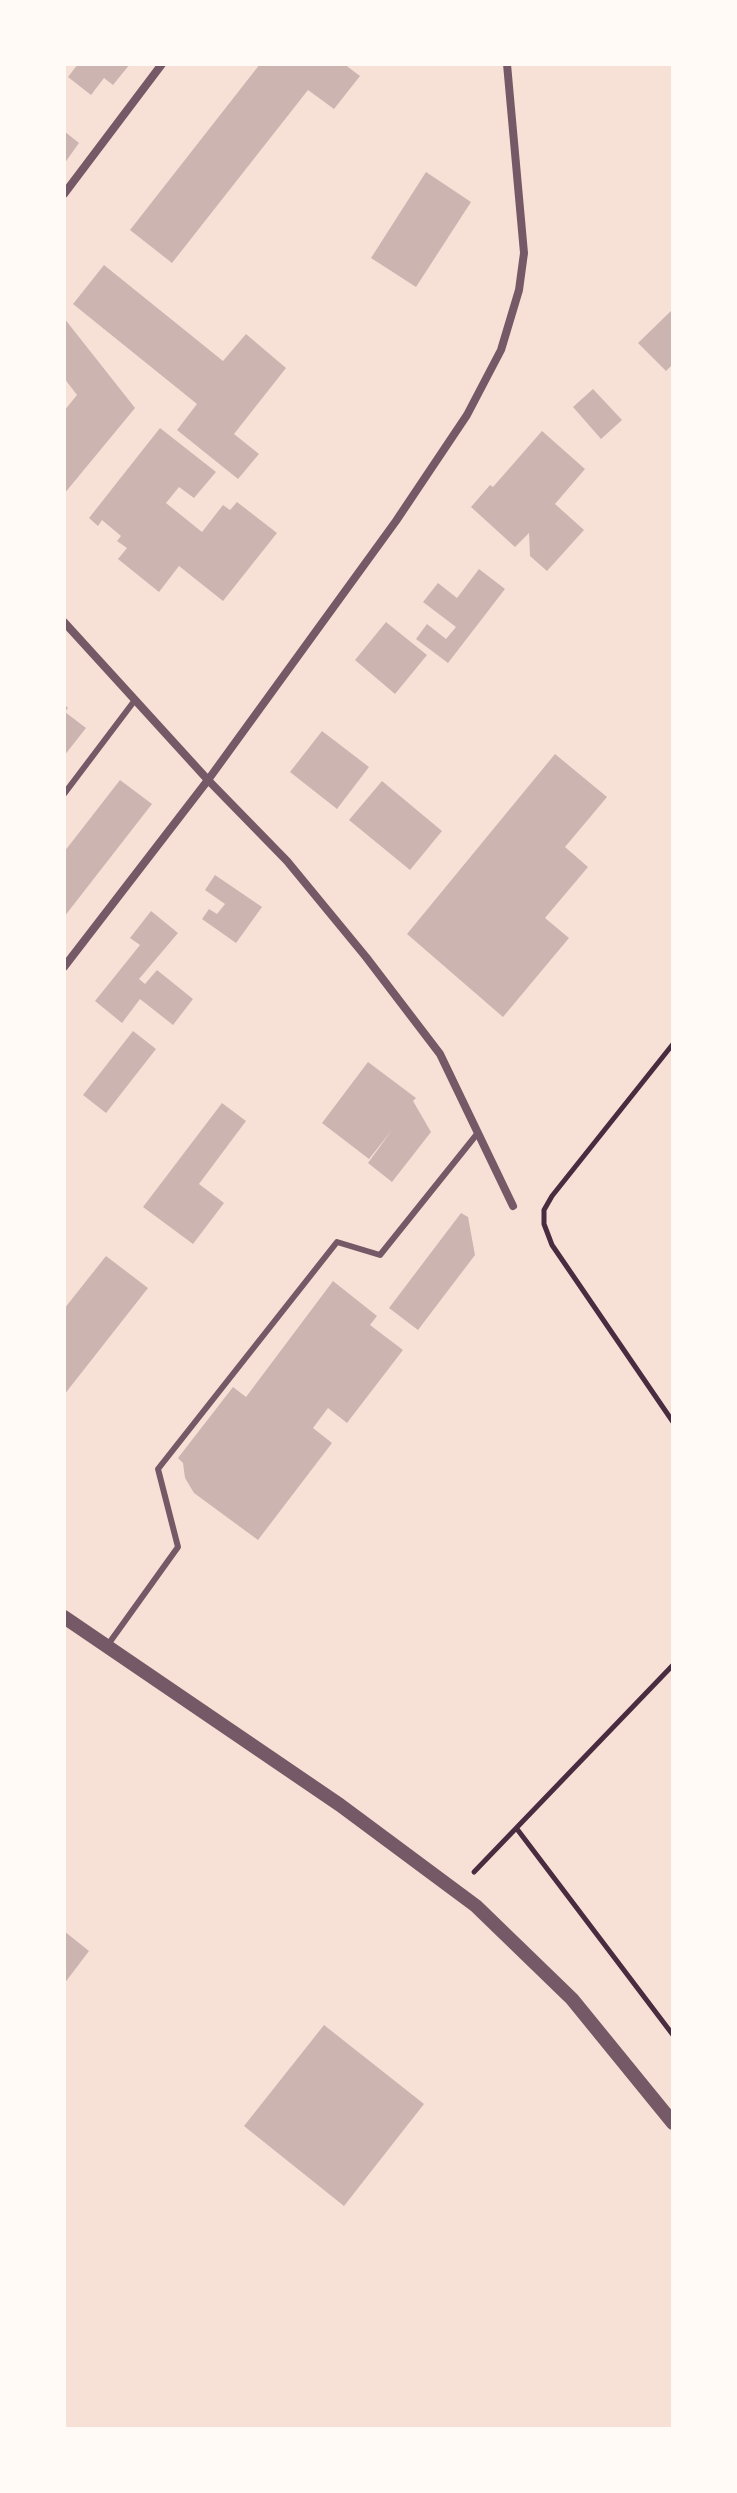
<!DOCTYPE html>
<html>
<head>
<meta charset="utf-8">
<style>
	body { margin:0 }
	#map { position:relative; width:737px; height:2493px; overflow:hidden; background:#f7e1d7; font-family:"Titillium Web",sans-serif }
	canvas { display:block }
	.frame { position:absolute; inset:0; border:66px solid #fffaf5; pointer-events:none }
</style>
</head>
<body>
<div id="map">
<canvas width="737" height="2493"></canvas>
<div class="frame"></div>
</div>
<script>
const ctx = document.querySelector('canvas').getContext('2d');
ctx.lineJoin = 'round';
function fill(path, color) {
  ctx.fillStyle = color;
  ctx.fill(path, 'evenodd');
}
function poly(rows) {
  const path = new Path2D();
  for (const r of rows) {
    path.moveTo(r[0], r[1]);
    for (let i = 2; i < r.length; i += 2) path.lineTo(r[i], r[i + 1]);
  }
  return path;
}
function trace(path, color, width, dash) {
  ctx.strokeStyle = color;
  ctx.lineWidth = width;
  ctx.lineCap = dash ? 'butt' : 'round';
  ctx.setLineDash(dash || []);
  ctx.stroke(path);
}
fill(poly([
	[78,64,130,64,113,85,104,78,91,95,68,77],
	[260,64,344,64,360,76,334,109,308,90,172,263,130,230],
	[64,131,79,143,64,164],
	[426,172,471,202,416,287,371,258],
	[104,265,223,361,246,334,286,368,234,434,259,454,238,479,177,430,197,404,73,304],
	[673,309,673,364,666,371,638,343],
	[64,318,135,408,64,494,64,411,77,395,64,378],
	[593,389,622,420,601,439,573,407],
	[160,428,216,472,194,498,179,487,166,503,202,532,223,505,230,510,237,502,277,533,223,601,179,566,159,592,118,559,127,548,117,541,121,536,102,520,98,526,89,518],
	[542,431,585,469,555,504,584,530,547,571,530,556,529,533,515,547,471,507,490,485,493,487],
	[479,569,505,589,448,663,416,639,427,624,446,639,456,627,423,602,438,583,457,598],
	[386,622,427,655,395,694,355,660],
	[64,704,68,708,65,712,86,728,64,756],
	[322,731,369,767,337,809,290,772],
	[555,754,607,797,565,847,588,867,545,918,569,938,503,1017,407,934],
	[120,780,152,804,64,917,64,852],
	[382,781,442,831,410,870,349,820],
	[215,875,262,907,236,943,202,919,209,909,217,914,225,904,205,890],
	[151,911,178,933,139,979,145,984,157,970,193,999,173,1025,140,999,122,1023,95,1001,140,945,130,938],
	[133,1031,156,1049,106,1113,83,1095],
	[368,1062,416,1098,413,1101,431,1132,392,1182,368,1163,392,1130,369,1159,322,1123],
	[222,1103,246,1121,199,1184,224,1203,193,1244,143,1207],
	[461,1213,468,1217,475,1255,418,1330,389,1308],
	[106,1256,148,1288,64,1395,64,1309],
	[333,1281,377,1316,370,1325,403,1350,347,1423,328,1408,313,1428,332,1443,258,1540,194,1493,185,1478,183,1463,178,1458,233,1387,246,1397],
	[64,1931,89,1951,64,1984],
	[324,2025,424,2104,344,2206,244,2126]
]), '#ccb4b1');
trace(poly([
	[673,1044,552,1196,544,1210,544,1224,552,1245,673,1422],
	[517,1829,673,2035],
	[474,1872,673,1665]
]), '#4a2c40', 5);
trace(poly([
	[64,794,135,700],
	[107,1646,178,1547,158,1469,337,1242,380,1255,477,1134]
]), '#755966', 6);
trace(poly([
	[64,194,162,64],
	[64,622,208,780,287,861,366,957,440,1054,513,1206],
	[64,967,208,780,396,521,467,415,501,350,519,290,524,253,507,64]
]), '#755966', 8);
trace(poly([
	[64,1617,340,1805,476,1906,572,1999,673,2123]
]), '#755966', 14);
</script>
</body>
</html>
